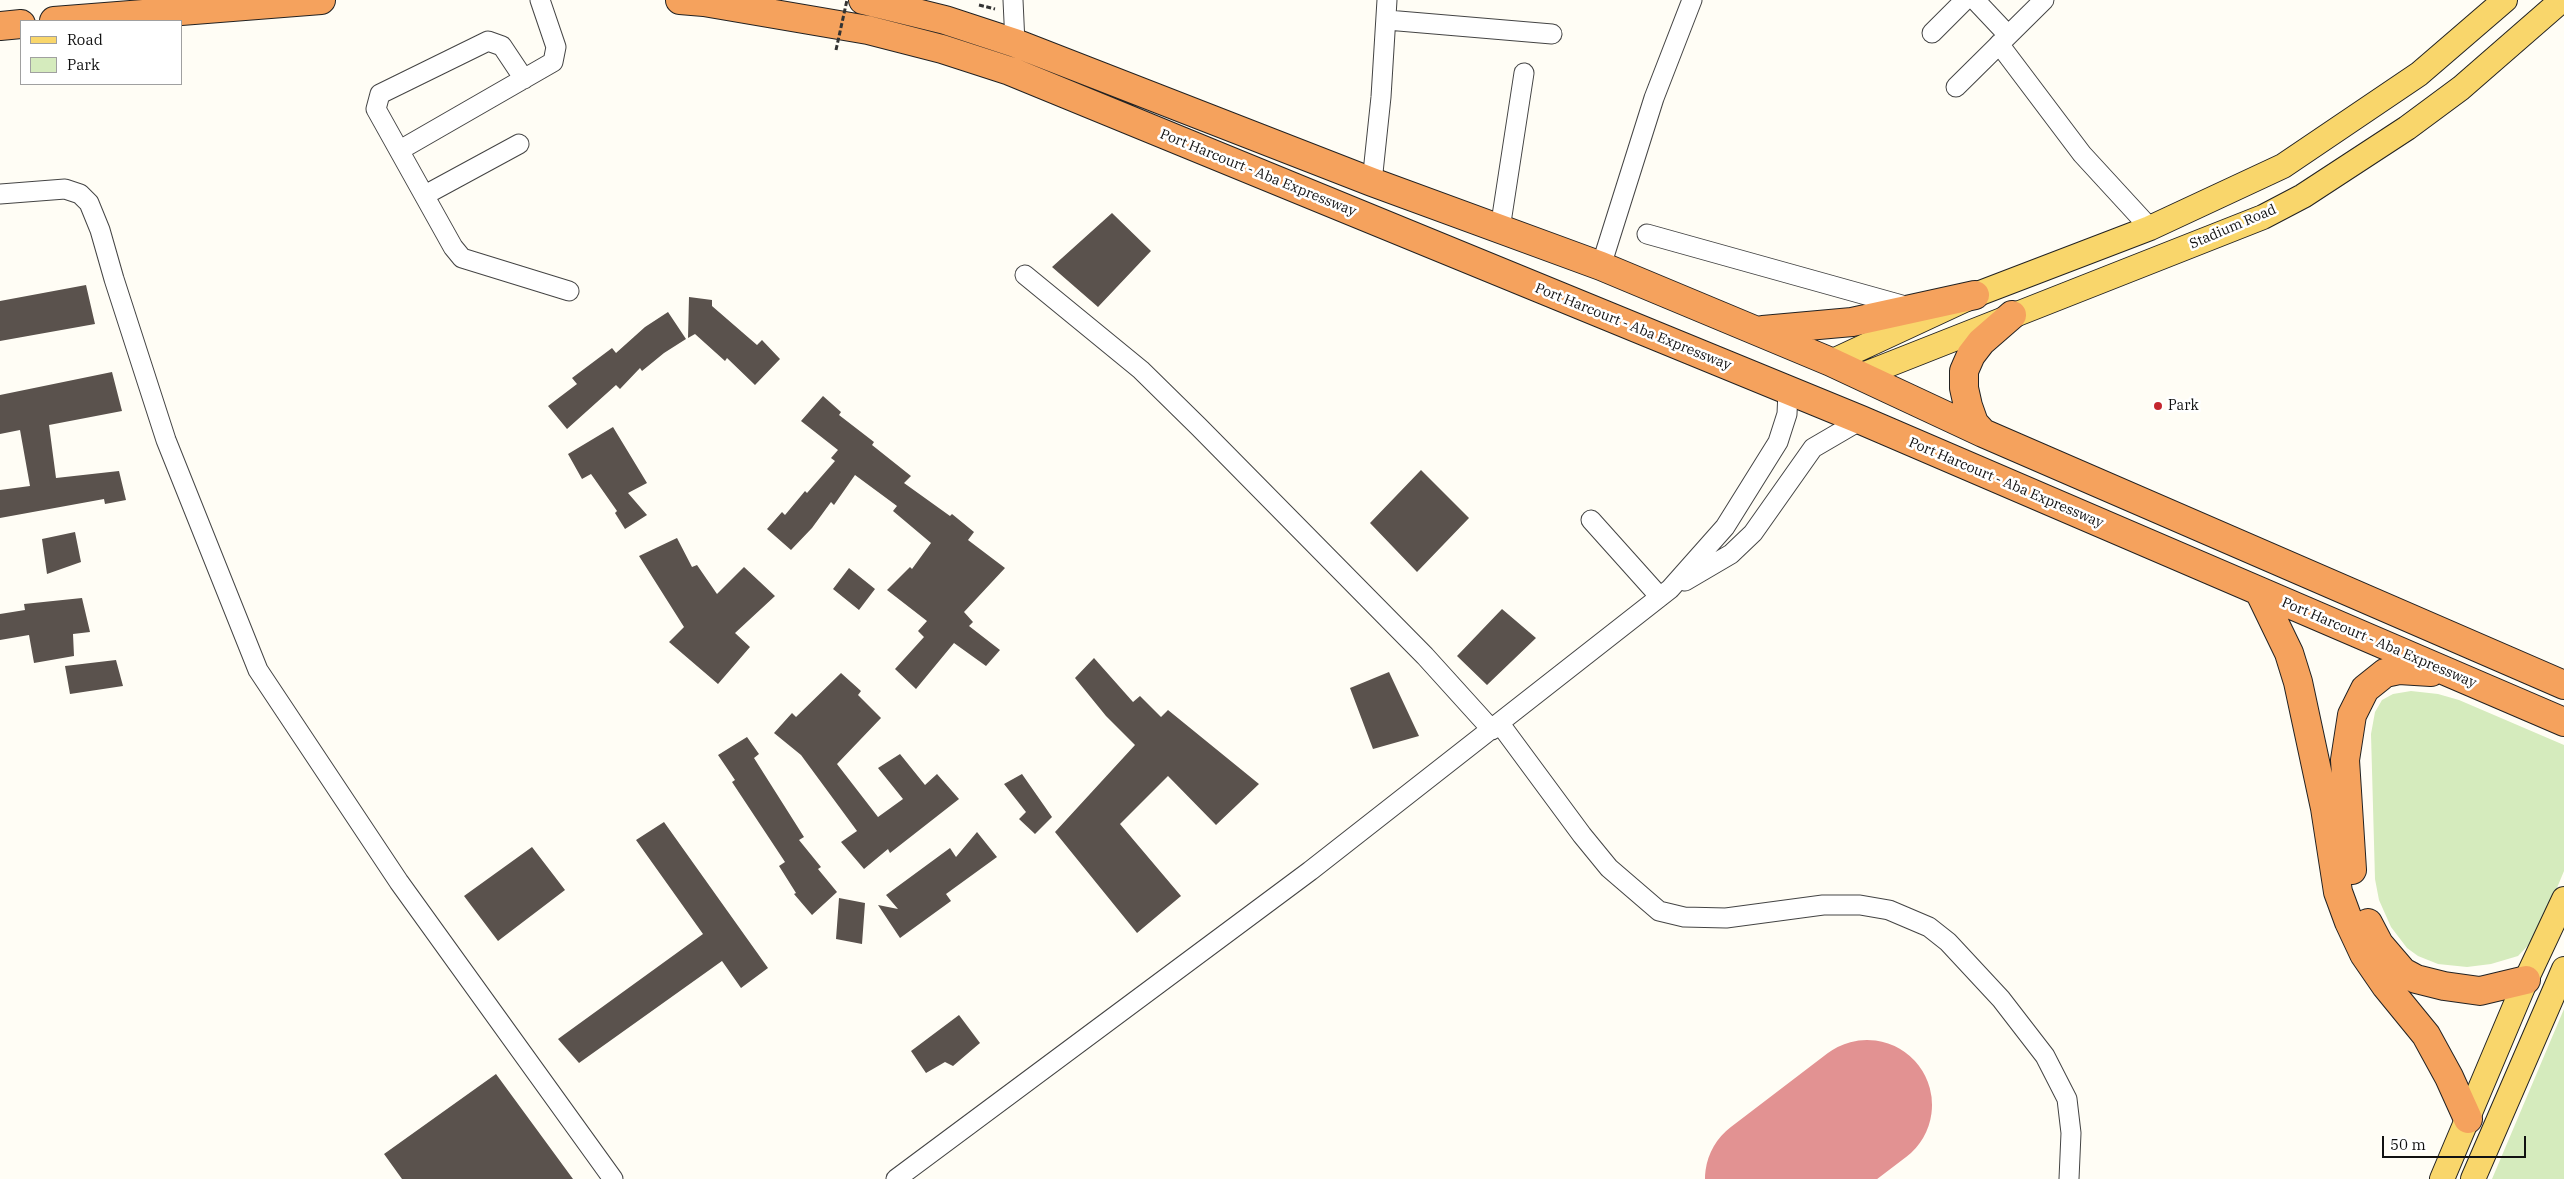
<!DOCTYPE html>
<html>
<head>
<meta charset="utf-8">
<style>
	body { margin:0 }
	#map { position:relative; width:2564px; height:1179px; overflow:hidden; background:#fffdf5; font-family:"IBM Plex Serif",serif }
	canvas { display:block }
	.legend { position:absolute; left:20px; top:20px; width:162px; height:65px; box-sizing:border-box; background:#fff; border:1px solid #a0a0a0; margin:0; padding:6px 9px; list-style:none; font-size:15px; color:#111 }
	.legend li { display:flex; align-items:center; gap:10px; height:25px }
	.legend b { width:25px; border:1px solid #a0a0a0 }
	.scale { position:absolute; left:2382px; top:1136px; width:144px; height:22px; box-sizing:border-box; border:2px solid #111; border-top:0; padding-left:6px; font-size:15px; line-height:18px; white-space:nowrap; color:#111; -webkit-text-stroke:4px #fff; paint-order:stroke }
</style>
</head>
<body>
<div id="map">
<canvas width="2564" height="1179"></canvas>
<ul class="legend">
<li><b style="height:6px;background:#f9d66b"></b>Road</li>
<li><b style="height:14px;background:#d5ebbd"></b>Park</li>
</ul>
<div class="scale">50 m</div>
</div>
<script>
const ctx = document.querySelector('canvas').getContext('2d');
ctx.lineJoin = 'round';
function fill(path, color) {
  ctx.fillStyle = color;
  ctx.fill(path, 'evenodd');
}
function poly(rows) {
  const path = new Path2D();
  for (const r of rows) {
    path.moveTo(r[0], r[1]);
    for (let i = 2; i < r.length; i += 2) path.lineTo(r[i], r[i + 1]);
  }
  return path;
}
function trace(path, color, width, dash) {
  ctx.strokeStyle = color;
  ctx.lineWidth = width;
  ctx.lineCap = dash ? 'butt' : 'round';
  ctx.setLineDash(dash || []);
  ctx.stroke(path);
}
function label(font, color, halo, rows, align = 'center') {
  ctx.font = font + ' "IBM Plex Serif",serif';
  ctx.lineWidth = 5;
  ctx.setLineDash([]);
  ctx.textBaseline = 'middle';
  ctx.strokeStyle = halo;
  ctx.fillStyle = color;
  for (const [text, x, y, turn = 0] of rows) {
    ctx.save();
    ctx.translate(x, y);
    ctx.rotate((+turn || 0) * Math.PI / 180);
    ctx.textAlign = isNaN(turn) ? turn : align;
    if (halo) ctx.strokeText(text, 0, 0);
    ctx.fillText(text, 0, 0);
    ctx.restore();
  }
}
fill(poly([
	[2411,691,2438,694,2459,700,2564,745,2564,871,2537,936,2518,956,2491,964,2467,967,2438,964,2418,956,2407,948,2391,927,2379,900,2375,879,2371,734,2375,712,2382,700,2393,694],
	[2564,1009,2564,1179,2492,1179]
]), '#d5ebbd');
trace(poly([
	[1770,1179,1867,1105]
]), '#e29292', 130);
fill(poly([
	[1112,213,1151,251,1098,307,1052,267],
	[86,285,95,324,0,341,0,301],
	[689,297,712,300,712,306,757,345,762,340,780,359,755,385,727,358,725,361,695,334,688,338],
	[668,312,686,339,664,353,642,371,640,368,620,389,616,385,567,429,548,406,577,384,572,378,612,348,616,353,645,327],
	[112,372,122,411,49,425,56,478,119,471,126,500,105,504,104,499,0,518,0,490,30,486,20,430,0,434,0,395],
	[823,396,841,412,839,415,874,442,872,445,911,476,904,483,950,516,952,514,974,532,968,540,1005,568,964,612,973,622,969,626,1000,650,986,666,954,643,916,689,895,669,924,637,918,631,927,621,887,590,910,567,912,569,931,543,893,511,897,506,855,475,834,505,831,502,812,528,791,550,767,529,782,512,785,515,805,491,807,493,835,461,831,458,838,450,801,421],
	[613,427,647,483,628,493,647,515,625,529,615,513,617,511,591,474,582,479,568,454],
	[1421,470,1469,518,1417,572,1370,523],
	[75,532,81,562,47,574,42,539],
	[677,538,692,567,697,565,717,594,744,567,775,596,735,633,750,647,718,684,669,642,684,627,639,556],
	[849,568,875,589,859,610,833,589],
	[82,598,90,632,73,634,74,656,34,663,29,635,0,640,0,614,25,610,24,604],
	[1502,609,1536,638,1487,685,1457,656],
	[1094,658,1133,702,1140,696,1161,717,1168,710,1259,784,1216,825,1168,776,1120,824,1181,896,1137,933,1055,832,1135,745,1106,716,1075,678],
	[116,660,123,686,70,694,65,666],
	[1389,672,1419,736,1373,749,1350,688],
	[841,673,861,691,858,695,881,718,837,764,878,817,903,799,878,768,900,754,925,785,937,774,959,799,890,853,888,849,864,869,841,842,857,831,801,755,774,733,792,713,796,717],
	[747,737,759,754,754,758,804,837,799,840,821,867,818,869,837,892,812,915,794,894,796,893,779,866,785,862,732,782,735,780,718,755],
	[1022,774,1052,817,1035,834,1019,819,1026,812,1004,784],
	[664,822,768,968,741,988,722,961,579,1063,558,1039,703,934,636,840],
	[977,832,997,857,946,894,951,901,900,938,878,905,898,909,886,895,950,848,956,857],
	[532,847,565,890,498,941,464,896],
	[839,898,865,903,862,944,836,939],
	[959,1015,980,1043,953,1066,945,1062,926,1073,911,1051],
	[496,1074,573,1179,402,1179,384,1154]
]), '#5a524d');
const minor = poly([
	[1013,0,1015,43],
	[1975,0,2008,35],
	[1387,20,1552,34],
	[1932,33,1965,0],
	[1999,44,2082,154,2150,228],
	[524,79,502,46,488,41,380,94,376,109,453,247,462,258,569,291],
	[1956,87,2044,0],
	[400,150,553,62,556,47,540,0],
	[1372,182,1381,97,1387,0],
	[0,194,65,189,80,194,89,203,100,230,114,279,166,440,258,670,399,882,613,1179],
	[425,195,519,144],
	[1500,229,1524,73],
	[1647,234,1909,307],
	[1601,266,1654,98,1692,0],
	[1025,275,1141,370,1199,427,1425,656,1492,730],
	[1591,520,1660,597],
	[1685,581,1731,554,1753,533,1813,448,1861,420],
	[1500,724,1582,835,1609,868,1659,911,1684,917,1726,918,1823,905,1860,905,1889,910,1929,927,1948,942,2001,999,2045,1056,2067,1099,2071,1133,2069,1179],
	[896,1179,1310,871,1670,589,1725,527,1778,442,1787,414,1788,391]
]);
const major = poly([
	[1831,362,1975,295,2150,228,2283,166,2419,74,2505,0],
	[1860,376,2263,217,2303,196,2407,128,2461,88,2562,0],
	[2442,1179,2526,980,2564,899],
	[2473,1179,2564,969]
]);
const highway = poly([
	[680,0,704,2,868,30,942,49,1010,71,1861,420,2564,722],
	[863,0,945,20,1015,43,1372,182,1601,266,1831,362,1983,433,2564,685],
	[54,21,321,0],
	[0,26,21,24],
	[1763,330,1852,322,1975,295],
	[1983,433,1974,423,1968,406,1964,388,1964,371,1971,355,1981,342,2012,315],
	[2259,591,2289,653,2298,682,2325,808,2338,892,2349,922,2364,954,2386,986,2426,1035,2449,1077,2468,1119],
	[2352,870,2345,760,2352,715,2365,689,2385,673,2399,670,2431,672],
	[2368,923,2379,944,2403,972,2416,979,2444,986,2480,991,2526,980]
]);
trace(minor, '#444', 21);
trace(major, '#222', 26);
trace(highway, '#222', 30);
trace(poly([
	[979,5,995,9]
]), '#333', 3, [5, 2.5]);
trace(minor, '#fff', 19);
trace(major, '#f9d66b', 24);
trace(highway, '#f5a25d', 28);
trace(poly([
	[836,50,847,0]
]), '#333', 3, [5, 2.5]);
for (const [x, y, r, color] of [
	[2158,406,5,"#c4262e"]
]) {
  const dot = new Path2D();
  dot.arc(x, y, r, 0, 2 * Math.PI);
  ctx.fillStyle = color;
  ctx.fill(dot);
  trace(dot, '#fff', 2);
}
label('14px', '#111', '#fff', [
	["Port Harcourt - Aba Expressway",1258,173,22],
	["Stadium Road",2233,227,-23],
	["Port Harcourt - Aba Expressway",1633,327,22],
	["Port Harcourt - Aba Expressway",2006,483,23],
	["Port Harcourt - Aba Expressway",2379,643,23]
]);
label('14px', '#111', '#fff', [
	["Park",2168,406]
], 'left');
</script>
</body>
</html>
